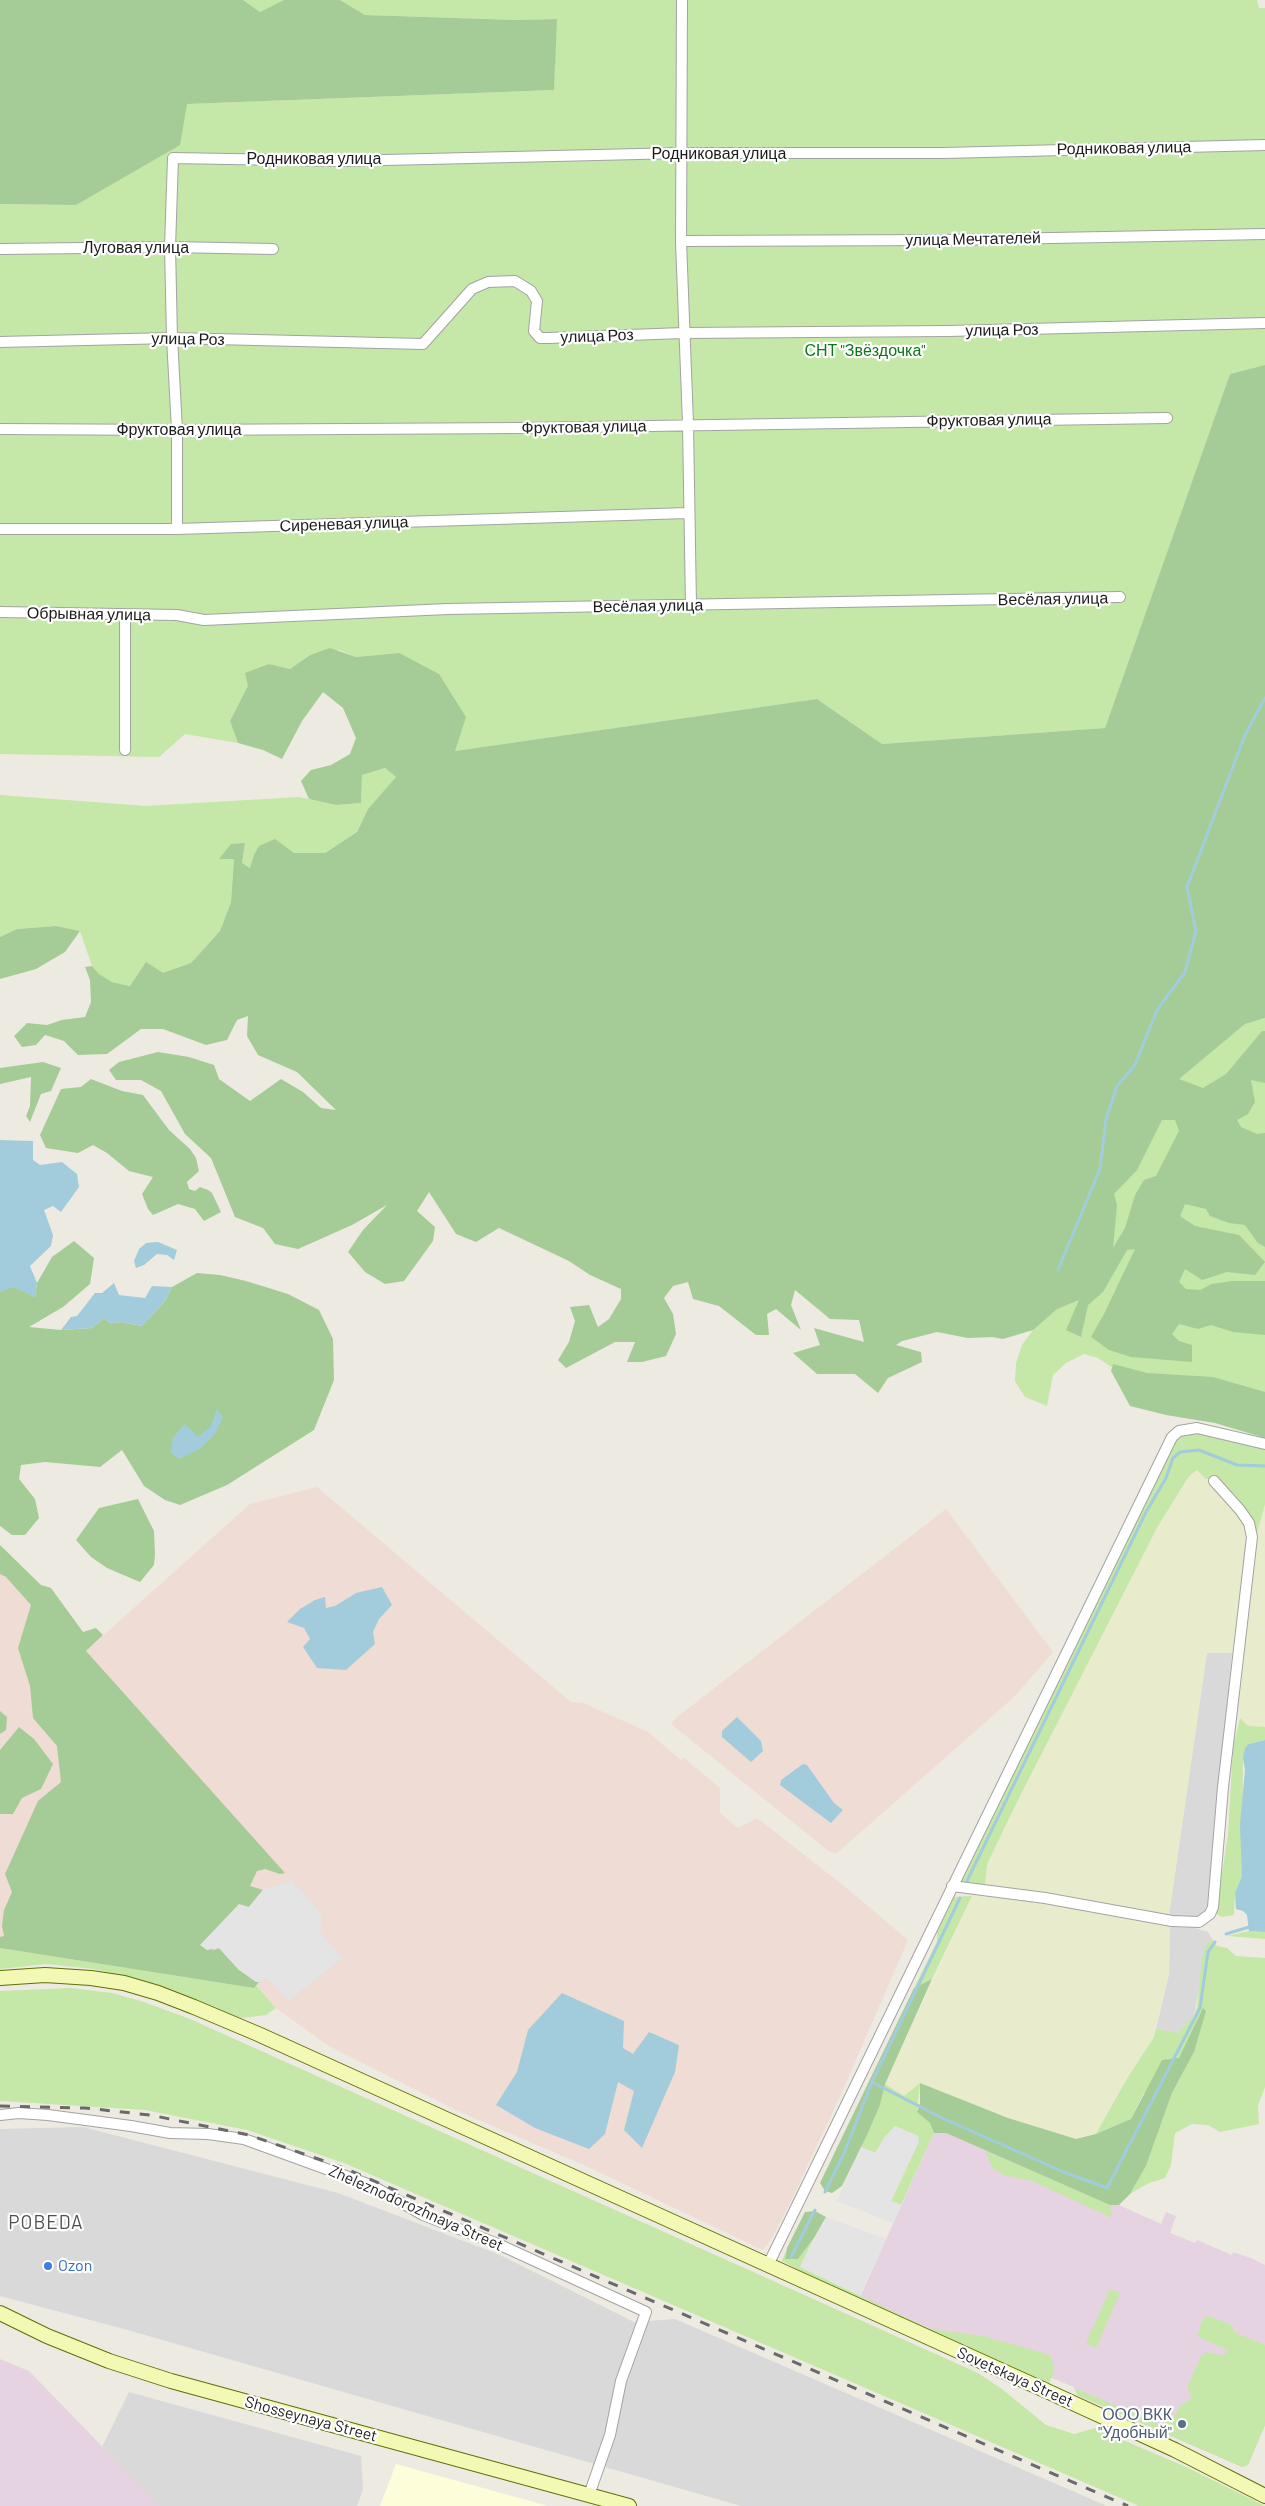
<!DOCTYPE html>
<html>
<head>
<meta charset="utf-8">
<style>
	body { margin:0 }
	canvas { display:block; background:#edeae1 }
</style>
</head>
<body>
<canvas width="1265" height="2506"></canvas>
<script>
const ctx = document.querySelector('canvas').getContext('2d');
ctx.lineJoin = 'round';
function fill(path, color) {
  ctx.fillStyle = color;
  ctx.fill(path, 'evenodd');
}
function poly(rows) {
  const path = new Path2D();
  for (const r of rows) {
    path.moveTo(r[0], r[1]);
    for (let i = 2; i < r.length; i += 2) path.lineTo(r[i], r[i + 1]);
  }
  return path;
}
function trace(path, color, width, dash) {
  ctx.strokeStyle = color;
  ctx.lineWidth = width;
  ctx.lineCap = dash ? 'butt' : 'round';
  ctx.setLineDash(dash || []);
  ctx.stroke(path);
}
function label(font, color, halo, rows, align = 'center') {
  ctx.font = font + ' Barlow,sans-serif';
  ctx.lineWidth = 4.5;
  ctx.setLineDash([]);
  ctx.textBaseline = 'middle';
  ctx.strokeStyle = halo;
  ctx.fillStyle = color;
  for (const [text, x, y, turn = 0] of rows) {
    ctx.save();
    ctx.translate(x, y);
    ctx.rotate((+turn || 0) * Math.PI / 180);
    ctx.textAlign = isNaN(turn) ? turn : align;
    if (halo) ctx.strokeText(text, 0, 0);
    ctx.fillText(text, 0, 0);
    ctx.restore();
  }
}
fill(poly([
	[1207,1652,1232,1653,1207,1909,1200,1917,1189,1918,1169,1915],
	[1170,1927,1195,1928,1208,1932,1213,1940,1207,1944,1194,2016,1178,2033,1156,2029,1169,1974],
	[83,2127,338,2193,500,2255,634,2322,675,2319,1107,2506,741,2506,124,2329,0,2296,0,2129],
	[129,2392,361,2456,363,2489,357,2506,159,2506,102,2447]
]), '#dad9d9');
fill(poly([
	[934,2133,946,2133,1110,2205,1119,2205,1161,2224,1166,2212,1176,2216,1170,2233,1195,2243,1197,2240,1232,2255,1233,2252,1251,2258,1265,2265,1265,2425,1248,2465,1242,2467,1077,2395,1074,2387,1052,2378,1043,2380,860,2297],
	[0,2359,29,2371,160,2506,0,2506]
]), '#e6d3e2');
fill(poly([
	[396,2464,548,2506,380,2506]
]), '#fdfed9');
fill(poly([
	[317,1487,571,1702,583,1703,648,1732,681,1760,684,1758,720,1788,720,1813,738,1828,757,1818,844,1886,908,1940,842,2092,789,2205,770,2241,763,2250,586,2166,458,2111,329,2046,276,2008,257,1985,254,1988,0,1948,0,1553,86,1651,250,1504],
	[946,1509,1053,1652,1014,1697,837,1853,830,1852,671,1724,677,1717]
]), '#efdcd4');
fill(poly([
	[1197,1470,1227,1499,1245,1523,1250,1543,1232,1653,1207,1653,1169,1915,985,1885,987,1864,1019,1798,1158,1526,1189,1476],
	[1265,1504,1265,1727,1248,1726,1240,1718,1239,1699,1257,1533],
	[972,1896,995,1896,1036,1902,1170,1927,1169,1974,1154,2037,1128,2077,1096,2134,1076,2139,911,2091,904,2096,885,2084]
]), '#e9eccc');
fill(poly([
	[243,0,284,0,260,12],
	[340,0,1257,0,1259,8,1265,8,1265,365,1230,374,1105,728,882,744,817,699,455,751,399,653,356,657,339,650,310,655,290,669,269,664,249,686,230,721,238,743,185,734,159,757,0,754,0,204,76,205,187,104,554,90,556,19,516,20,365,15],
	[385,768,396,777,368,809,357,832,325,853,254,855,251,868,242,864,245,843,220,859,234,859,231,902,220,931,191,963,131,986,112,982,99,974,92,966,80,931,56,926,17,929,0,937,0,795,146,806,299,797,336,805,361,803,362,775],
	[1265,1018,1265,1031,1262,1031,1229,1071,1265,1077,1265,1416,1117,1371,1098,1358,1084,1354,1066,1363,1053,1375,1047,1406,1025,1397,1015,1381,1016,1363,1022,1345,1033,1330,1179,1063,1194,1065,1245,1024],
	[1197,1431,1265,1448,1265,1504,1257,1533,1253,1519,1236,1496,1217,1479,1206,1479,1197,1470,1189,1476,1158,1526,1019,1798,987,1864,985,1885,961,1882,1170,1448,1179,1436],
	[1240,1718,1248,1726,1265,1727,1265,1740,1249,1744,1243,1758,1242,1876,1235,1893,1234,1915,1222,1917,1216,1914,1228,1834,1233,1748],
	[972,1896,932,1979,914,1988,937,1942,937,1930,953,1897],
	[1249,1931,1265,1932,1265,1939,1227,1936],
	[1213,1940,1217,1946,1227,1948,1236,1956,1265,1958,1265,2087,1258,2105,1259,2124,1220,2132,1208,2125,1192,2124,1175,2133,1171,2165,1165,2178,1149,2183,1130,2194,1146,2166,1172,2093,1194,2052,1179,2058,1143,2094,1131,2119,1096,2134,1128,2077,1154,2037,1156,2029,1178,2033,1194,2016,1197,2007,1202,1958,1207,1943],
	[0,1948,254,1988,256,1985,276,2008,266,2015,242,2018,229,2015,143,1981,94,1969,46,1964,0,1969],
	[70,1988,112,1993,144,2002,190,2019,978,2373,1002,2389,1046,2425,1074,2434,1095,2428,1186,2467,1265,2506,1139,2506,344,2163,247,2130,145,2110,0,2101,0,1991],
	[920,2083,917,2112,930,2123,934,2133,901,2205,891,2201,918,2142,918,2136,895,2126,884,2138,875,2153,861,2147,880,2105,885,2084,904,2096],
	[986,2151,1110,2205,1112,2218,1032,2181,1003,2175,992,2168],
	[814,2238,800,2267,930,2329,983,2336,1050,2355,1053,2362,1054,2372,1049,2383,1039,2383,833,2288,782,2261,787,2248,785,2258,798,2259],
	[1110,2289,1120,2293,1096,2348,1086,2343],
	[1208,2316,1232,2325,1234,2332,1265,2345,1265,2425,1248,2465,1242,2467,1077,2395,1075,2388,1163,2426,1166,2420,1172,2422,1181,2404,1189,2401,1192,2396,1188,2390,1188,2386,1200,2358,1207,2352,1224,2356,1227,2350,1197,2336,1203,2319]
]), '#c5e7a7');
fill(poly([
	[0,0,243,0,260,12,284,0,340,0,365,15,516,20,557,19,554,90,187,104,180,145,76,205,0,204],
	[1265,365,1265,1018,1245,1024,1179,1079,1203,1088,1226,1074,1262,1031,1265,1031,1265,1083,1251,1080,1255,1102,1248,1114,1237,1120,1241,1127,1257,1134,1265,1133,1265,1247,1258,1243,1245,1225,1229,1223,1210,1216,1206,1209,1185,1204,1180,1216,1195,1226,1239,1235,1265,1262,1255,1275,1227,1272,1202,1280,1185,1269,1179,1282,1186,1289,1200,1290,1212,1284,1232,1281,1265,1281,1265,1335,1233,1332,1211,1325,1198,1329,1179,1324,1172,1334,1179,1341,1192,1345,1192,1362,1131,1357,1109,1350,1091,1337,1104,1314,1135,1249,1127,1250,1103,1292,1088,1305,1081,1337,1066,1330,1079,1300,1057,1309,1033,1330,1003,1339,992,1337,968,1338,937,1332,902,1341,896,1345,921,1352,922,1362,888,1378,878,1393,855,1374,817,1374,793,1353,820,1345,814,1328,864,1342,859,1320,830,1319,795,1290,791,1305,801,1330,776,1309,767,1314,769,1335,756,1335,719,1306,693,1299,688,1282,673,1286,664,1298,673,1314,676,1334,666,1356,642,1362,627,1362,635,1342,615,1342,566,1368,558,1360,569,1342,575,1321,570,1307,589,1305,598,1327,609,1319,621,1299,621,1289,590,1275,569,1261,499,1228,476,1242,456,1234,429,1192,417,1211,435,1227,433,1241,404,1281,385,1284,365,1272,348,1252,363,1230,387,1205,352,1225,298,1249,275,1244,263,1228,235,1217,211,1158,185,1134,161,1091,141,1080,116,1080,109,1070,119,1062,158,1052,189,1057,214,1065,219,1079,250,1101,281,1079,303,1092,321,1108,336,1110,297,1072,258,1055,247,1036,248,1016,237,1020,227,1040,206,1045,163,1029,141,1029,107,1054,78,1055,64,1041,45,1035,36,1045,22,1047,14,1036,27,1023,47,1025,62,1020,85,1017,91,1002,90,980,85,967,92,966,99,974,112,982,130,986,146,962,163,973,191,963,220,931,231,902,234,859,219,859,231,844,245,843,242,863,250,868,254,855,259,846,275,839,294,853,325,853,357,832,368,809,396,777,385,768,362,775,361,803,336,805,309,799,301,781,311,770,331,765,350,754,356,738,343,708,323,692,302,721,282,759,263,750,238,743,230,721,248,686,245,673,269,664,290,669,310,655,330,648,356,657,399,653,439,674,466,717,455,751,817,699,882,744,1105,728,1230,374],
	[1162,1120,1175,1120,1179,1131,1156,1176,1144,1180,1135,1195,1125,1228,1113,1248,1117,1205,1114,1194,1137,1170],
	[56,926,80,931,65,952,36,969,0,979,0,937,17,929],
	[43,1062,61,1068,51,1091,41,1094,30,1122,26,1116,30,1106,31,1077,0,1084,0,1068],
	[91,1079,122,1091,143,1095,169,1130,190,1149,196,1158,199,1171,187,1182,189,1189,195,1191,200,1187,208,1190,212,1193,221,1212,204,1221,195,1209,178,1204,153,1215,148,1209,142,1194,153,1177,129,1171,107,1153,93,1145,78,1153,46,1148,40,1135,61,1089,81,1087],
	[74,1241,94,1258,90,1284,63,1307,29,1327,61,1330,92,1328,104,1318,110,1323,121,1322,142,1326,165,1301,172,1287,197,1273,220,1275,246,1281,288,1294,319,1310,333,1339,334,1380,314,1430,227,1485,180,1505,165,1500,144,1486,122,1450,100,1467,45,1462,21,1465,19,1479,35,1499,39,1518,25,1535,12,1535,0,1526,0,1292,13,1286,35,1297,37,1283,52,1257],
	[1113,1364,1147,1373,1213,1377,1265,1392,1265,1438,1215,1423,1166,1415,1130,1406,1111,1371],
	[138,1499,154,1531,155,1555,154,1565,140,1582,107,1568,91,1557,76,1540,99,1508],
	[0,1545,41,1585,51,1588,83,1632,96,1628,103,1635,86,1651,285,1873,280,1874,265,1869,257,1871,250,1886,263,1890,212,1951,219,1948,239,1970,259,1982,254,1988,0,1948,0,1937,4,1936,2,1926,4,1910,12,1892,5,1874,38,1801,61,1782,57,1746,33,1718,30,1686,18,1648,31,1605,6,1577,0,1574],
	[0,1711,7,1717,6,1730,0,1734],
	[19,1727,34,1739,53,1764,41,1789,22,1798,13,1814,0,1814,0,1750],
	[932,1979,885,2084,880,2105,867,2135,842,2186,832,2193,825,2191,820,2183,914,1988],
	[1203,2008,1206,2011,1194,2052,1172,2093,1146,2166,1130,2194,1119,2205,1110,2205,946,2133,934,2133,930,2123,917,2112,920,2103,920,2083,1008,2118,1076,2139,1096,2134,1131,2119,1162,2060,1179,2058],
	[815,2211,826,2217,814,2238,798,2259,785,2259,787,2248,805,2212]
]), '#a5cc96');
fill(poly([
	[292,1880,322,1915,320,1932,342,1958,289,2001,267,1978,261,1982,256,1982,239,1970,219,1948,207,1950,200,1945,239,1904,249,1907,263,1890],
	[895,2126,918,2136,919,2142,891,2201,901,2205,893,2223,837,2201,861,2147,876,2153,884,2138],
	[826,2217,886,2239,860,2295,800,2267]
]), '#e4e4e4');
fill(poly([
	[0,1140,33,1141,33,1160,40,1165,62,1162,77,1174,79,1187,61,1212,53,1206,44,1210,53,1235,51,1246,30,1266,37,1283,35,1297,13,1287,0,1292],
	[158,1242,177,1250,174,1260,167,1255,157,1254,144,1265,136,1268,134,1261,139,1249,146,1243],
	[114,1283,119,1295,145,1298,152,1286,172,1287,165,1301,142,1326,121,1322,110,1323,104,1318,92,1328,61,1330,71,1317,77,1316,95,1293,102,1293],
	[217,1409,223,1418,214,1435,201,1448,179,1459,171,1453,173,1437,185,1424,198,1437,211,1426],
	[382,1587,392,1605,379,1619,373,1632,375,1644,346,1670,317,1668,303,1647,310,1639,304,1628,287,1622,300,1609,315,1600,325,1597,326,1608,335,1606,356,1593],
	[737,1717,761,1741,763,1751,751,1762,722,1737,722,1731],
	[1265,1740,1265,1932,1249,1931,1247,1915,1243,1911,1236,1909,1235,1893,1242,1876,1240,1824,1245,1770,1243,1758,1245,1748,1249,1744],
	[803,1764,807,1765,834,1803,843,1810,831,1823,780,1785,781,1780],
	[562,1993,624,2021,623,2048,633,2054,649,2032,679,2045,675,2072,642,2148,624,2130,634,2091,618,2082,605,2134,589,2149,535,2128,496,2105,517,2072,528,2030]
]), '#a2ccdb');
trace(poly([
	[1058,1270,1100,1169,1106,1119,1117,1086,1135,1065,1157,1010,1185,972,1196,931,1187,887,1245,735,1265,698],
	[967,1881,1146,1512,1166,1478,1173,1458,1180,1452,1199,1450,1237,1465,1265,1466],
	[1226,1934,1249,1927],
	[872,2082,942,2118,1066,2173,1107,2188,1200,2008,1208,1952,1215,1942],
	[825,2192,845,2151,872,2082,960,1898],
	[791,2257,815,2210]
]), '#a2ccdb', 3);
const street = poly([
	[682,0,681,241,688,424,691,606],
	[681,241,945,240,1265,234],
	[0,249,170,247,273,249],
	[0,342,172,338,423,344,472,289,488,282,515,281,531,291,537,301,534,331,540,338,548,338,683,333,948,331,1265,323],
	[0,429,177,430,521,428,1167,418],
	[0,529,177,529,688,513],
	[177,529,177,430,172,338,170,247,173,158,343,161,681,153,944,153,1265,145],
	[0,612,177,615,204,620,448,609,1120,597],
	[125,750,125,615],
	[952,1886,1045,1898,1172,1921,1199,1922,1210,1914,1213,1907,1223,1787,1252,1537,1249,1523,1240,1510,1214,1481],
	[0,2115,19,2113,48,2115,131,2126,170,2133,208,2134,244,2139,373,2186,423,2215,498,2244,646,2312,621,2381,610,2435,589,2495],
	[768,2265,1172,1437,1179,1431,1197,1428,1265,1444]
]);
const secondary = poly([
	[0,1978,45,1975,91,1978,124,1983,158,1993,194,2007,258,2034,1049,2392,1175,2450,1265,2496],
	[0,2313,47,2336,109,2361,171,2381,629,2506]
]);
trace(street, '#a3a3a3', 12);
trace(secondary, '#616f06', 16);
trace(street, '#fff', 10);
trace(secondary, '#f3f8b5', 14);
trace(poly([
	[0,2106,85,2108,150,2115,249,2135,344,2168,1128,2506]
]), '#6a6a6a', 3, [10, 10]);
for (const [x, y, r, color] of [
	[48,2266,5,"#3f7fe0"],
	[1182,2424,5,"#5c6f8a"]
]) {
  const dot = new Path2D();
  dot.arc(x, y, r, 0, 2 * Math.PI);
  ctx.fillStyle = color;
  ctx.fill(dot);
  trace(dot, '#fff', 2);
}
label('16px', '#1c1c1c', '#fff', [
	["Родниковая улица",1124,148,-1],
	["Родниковая улица",719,154],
	["Родниковая улица",314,159],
	["улица Мечтателей",973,239,-1],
	["Луговая улица",136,248],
	["улица Роз",1002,330,-1],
	["улица Роз",597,336,-2],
	["улица Роз",188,339,1],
	["Фруктовая улица",989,420,-1],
	["Фруктовая улица",584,427,-1],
	["Фруктовая улица",179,430],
	["Сиреневая улица",344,524,-2],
	["Весёлая улица",1053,599,-1],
	["Весёлая улица",648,606,-1],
	["Обрывная улица",89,614,1],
	["Zheleznodorozhnaya Street",416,2208,24],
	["Sovetskaya Street",1015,2377,24],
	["Shosseynaya Street",311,2419,15]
]);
label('16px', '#0d7718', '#fff', [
	["СНТ \"Звёздочка\"",865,351]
]);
label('16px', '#366cbe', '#fff', [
	["Ozon",58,2266]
], 'left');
label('16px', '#4e5e75', '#fff', [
	["ООО ВКК",1172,2415],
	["\"Удобный\"",1172,2433]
], 'right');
ctx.letterSpacing = '1px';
label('19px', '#4f4f4f', '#fff', [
	["POBEDA",46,2223]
]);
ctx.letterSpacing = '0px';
</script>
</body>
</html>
